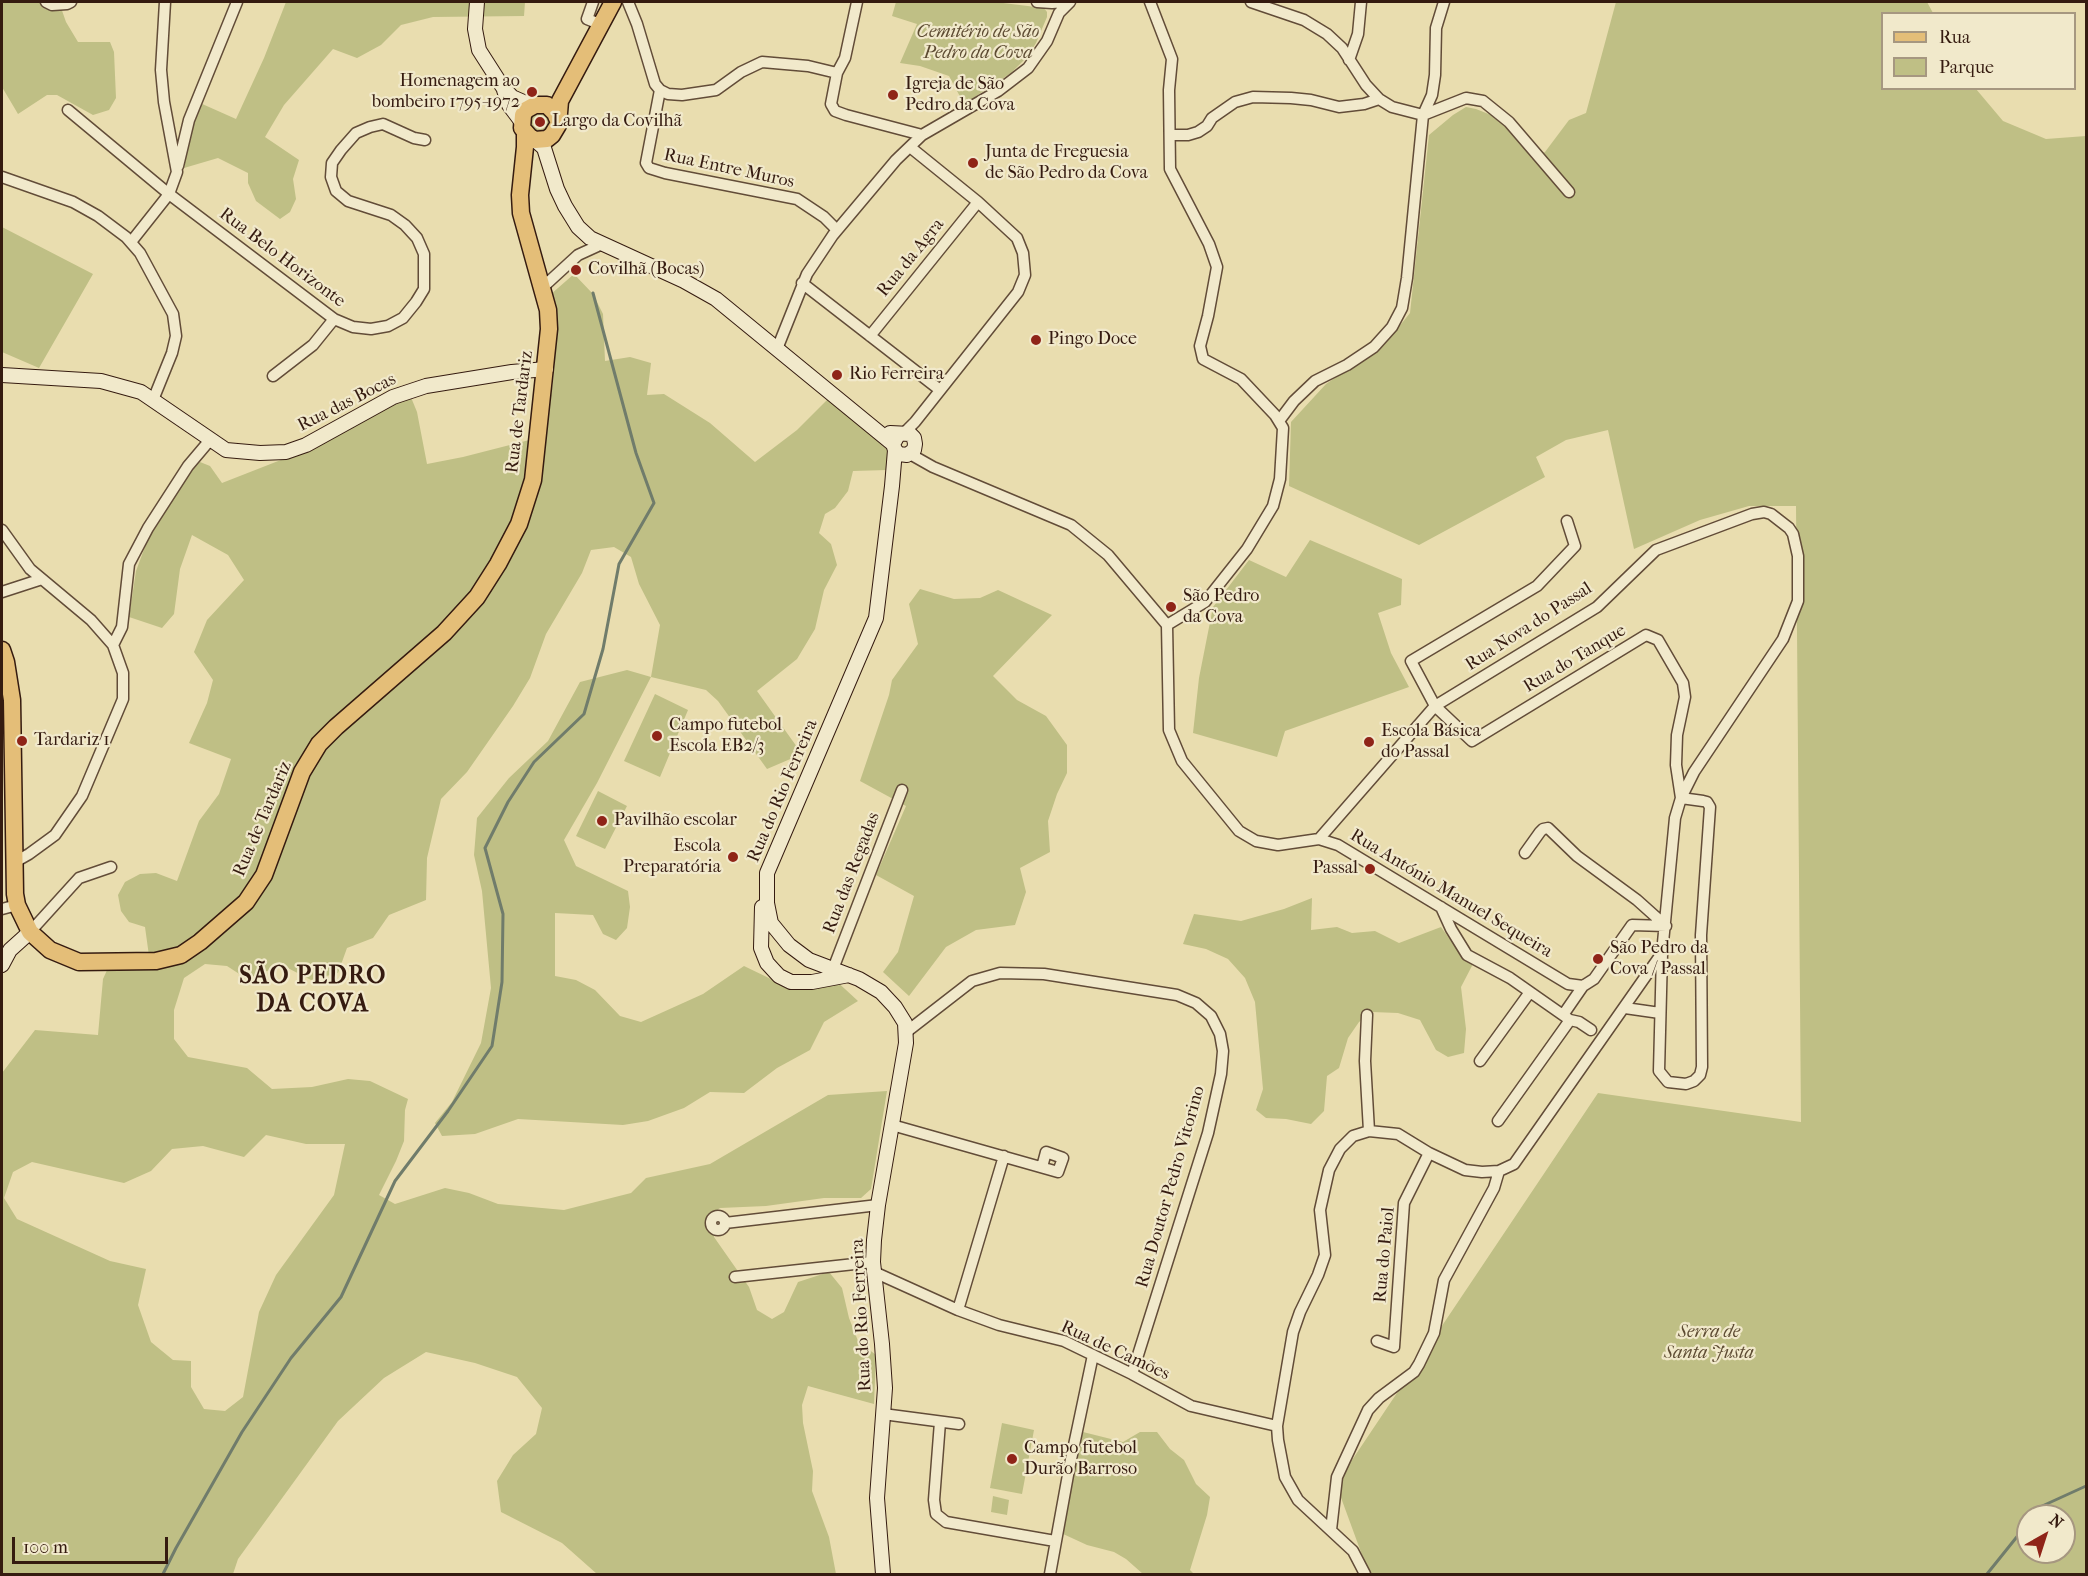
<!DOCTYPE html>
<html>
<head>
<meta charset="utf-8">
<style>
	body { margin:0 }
	#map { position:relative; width:2088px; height:1576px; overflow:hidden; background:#e9ddaf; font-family:"IM FELL French Canon",serif }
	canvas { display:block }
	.frame { position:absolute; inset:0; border:3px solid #351b10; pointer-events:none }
	.legend { position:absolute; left:1881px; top:12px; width:195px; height:78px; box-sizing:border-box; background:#f1e9cb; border:2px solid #a69780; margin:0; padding:8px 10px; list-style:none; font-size:18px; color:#351b10 }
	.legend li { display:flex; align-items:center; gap:12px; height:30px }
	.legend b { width:30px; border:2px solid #a69780 }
	.north { position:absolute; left:2016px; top:1504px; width:60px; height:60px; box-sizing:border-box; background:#f1e9cb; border:2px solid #a69780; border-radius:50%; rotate:39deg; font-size:16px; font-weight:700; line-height:24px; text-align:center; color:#351b10 }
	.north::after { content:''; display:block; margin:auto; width:21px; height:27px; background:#8f2418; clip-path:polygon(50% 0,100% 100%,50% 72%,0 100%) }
	.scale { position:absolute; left:12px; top:1537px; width:156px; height:27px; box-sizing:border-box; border:3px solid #351b10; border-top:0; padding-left:8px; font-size:18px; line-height:21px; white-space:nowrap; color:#351b10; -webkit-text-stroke:4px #f1e9cb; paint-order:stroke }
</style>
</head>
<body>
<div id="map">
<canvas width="2088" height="1576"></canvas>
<div class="frame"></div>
<ul class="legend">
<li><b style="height:8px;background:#e4be78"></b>Rua</li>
<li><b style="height:16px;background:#bfbf85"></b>Parque</li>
</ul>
<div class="north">N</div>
<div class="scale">100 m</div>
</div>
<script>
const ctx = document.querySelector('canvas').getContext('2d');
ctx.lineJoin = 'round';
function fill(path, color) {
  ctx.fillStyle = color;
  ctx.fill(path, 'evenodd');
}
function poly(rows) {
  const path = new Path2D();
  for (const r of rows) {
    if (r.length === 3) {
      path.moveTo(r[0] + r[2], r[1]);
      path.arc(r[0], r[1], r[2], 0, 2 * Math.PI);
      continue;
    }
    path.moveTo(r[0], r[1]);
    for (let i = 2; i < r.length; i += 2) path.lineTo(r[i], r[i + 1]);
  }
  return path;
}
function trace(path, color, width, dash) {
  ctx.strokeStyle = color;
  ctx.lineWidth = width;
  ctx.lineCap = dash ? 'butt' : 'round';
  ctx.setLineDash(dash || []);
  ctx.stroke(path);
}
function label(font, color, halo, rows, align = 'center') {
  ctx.font = font + ' "IM FELL French Canon",serif';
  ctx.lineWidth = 4.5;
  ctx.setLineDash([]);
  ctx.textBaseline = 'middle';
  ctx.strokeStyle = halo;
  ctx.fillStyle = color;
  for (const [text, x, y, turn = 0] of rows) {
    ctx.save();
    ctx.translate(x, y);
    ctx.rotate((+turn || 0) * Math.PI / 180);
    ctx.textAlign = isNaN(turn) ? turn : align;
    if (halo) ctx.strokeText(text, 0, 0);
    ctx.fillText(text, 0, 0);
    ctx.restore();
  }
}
fill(poly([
	[2,2,59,2,66,22,78,42,110,42,114,52,116,98,109,110,93,115,57,95,47,95,18,114,2,87],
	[286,2,525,2,524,16,433,17,401,25,381,45,357,58,333,49,284,105,265,137,299,160,293,179,296,199,290,212,280,219,256,201,248,183,248,173,218,158,184,168,190,136,200,103,236,119,264,58],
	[896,2,995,2,1044,8,1047,12,1047,17,1036,43,1027,57,1011,73,964,104,949,76,920,66,900,63,917,24,892,16],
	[1616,2,1927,2,1933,13,1882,14,1882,88,1976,89,2003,121,2046,139,2086,136,2086,1574,1369,1574,1336,1484,1598,1093,1801,1122,1796,506,1749,506,1700,520,1634,549,1608,430,1566,440,1536,457,1545,477,1419,545,1289,486,1291,422,1326,384,1385,344,1410,313,1429,135,1453,115,1466,107,1476,109,1491,115,1508,129,1523,145,1532,159,1545,152,1569,120,1586,113],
	[2028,1516,2064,1516,2064,1552,2028,1552],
	[543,110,552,122,546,133,534,133,527,120,529,116],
	[2,227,93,274,39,368,2,352],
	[574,274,593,294,603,314,605,361,630,357,651,363,647,395,664,394,710,423,755,462,797,430,828,399,886,443,889,452,887,470,853,471,848,491,835,508,825,514,819,533,831,544,837,565,824,590,815,629,797,659,757,691,802,754,767,769,718,701,706,690,651,677,597,783,564,840,576,866,628,891,630,907,627,928,616,940,603,934,593,915,555,913,555,976,576,980,595,990,620,1016,641,1022,703,994,744,966,773,980,793,985,833,978,858,1001,824,1022,810,1050,777,1068,744,1093,710,1092,684,1108,648,1121,623,1125,518,1119,475,1134,442,1136,435,1123,452,1102,481,1043,491,988,482,891,474,855,477,818,509,778,548,741,580,682,627,670,651,677,660,625,639,584,631,557,614,547,591,550,582,573,546,634,530,678,513,706,467,772,441,799,427,858,426,900,389,915,373,938,347,948,338,973,311,980,282,965,247,979,227,966,205,964,184,978,174,1010,174,1039,188,1057,247,1068,272,1089,312,1087,348,1079,370,1081,408,1099,405,1110,404,1141,396,1161,379,1195,395,1204,445,1188,469,1193,498,1204,564,1210,631,1193,646,1178,710,1164,828,1095,887,1091,871,1189,861,1198,824,1198,766,1206,720,1208,712,1214,714,1237,749,1287,757,1310,772,1319,784,1312,798,1282,829,1272,842,1288,849,1318,858,1341,876,1355,874,1404,808,1386,802,1405,803,1423,813,1471,812,1491,829,1537,836,1574,597,1574,562,1543,501,1512,497,1481,513,1455,536,1434,542,1408,517,1377,475,1363,426,1352,384,1378,338,1421,238,1559,233,1574,2,1574,2,1073,35,1030,98,1035,103,979,108,968,150,963,145,927,129,922,121,911,118,895,125,882,140,874,156,873,177,881,199,821,219,794,231,759,189,743,207,703,213,680,194,652,207,620,244,580,228,555,192,535,180,569,174,614,162,628,129,617,136,571,149,536,169,501,187,473,200,462,210,466,222,483,291,456,408,390,417,412,427,464,463,457,545,436,553,382,557,334,550,295],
	[266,1135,306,1144,345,1144,334,1195,276,1275,259,1312,243,1397,225,1411,204,1409,191,1387,191,1361,173,1360,151,1342,138,1305,146,1269,110,1261,17,1219,4,1198,13,1172,32,1162,124,1183,151,1171,172,1149,203,1146,244,1157],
	[1310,540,1402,579,1401,605,1378,613,1391,653,1409,687,1285,731,1277,757,1193,733,1199,678,1213,607,1249,560,1286,577],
	[920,589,954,599,980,598,998,590,1052,615,993,676,1017,700,1046,716,1067,745,1067,773,1057,794,1048,821,1050,852,1020,868,1026,892,1015,925,976,930,946,947,909,996,883,972,898,952,914,896,876,875,906,806,860,781,889,695,892,680,918,644,909,604],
	[655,694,688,710,660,777,624,761],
	[598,791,627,806,605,849,576,836],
	[1312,898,1311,930,1337,927,1352,933,1375,931,1399,943,1441,927,1454,945,1474,962,1461,987,1466,1029,1464,1053,1448,1057,1436,1050,1420,1020,1398,1013,1372,1012,1359,1022,1348,1038,1339,1068,1327,1076,1324,1111,1311,1124,1286,1119,1266,1118,1256,1110,1263,1089,1255,1002,1245,978,1228,959,1206,949,1183,944,1194,914,1241,921,1284,909],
	[1002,1423,1034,1430,1022,1494,990,1488],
	[1083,1432,1123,1442,1140,1432,1157,1432,1170,1449,1184,1460,1196,1484,1210,1497,1207,1515,1190,1570,1194,1574,1143,1574,1126,1559,1114,1552,1087,1545,1061,1533,1068,1492],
	[993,1496,1009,1500,1007,1515,991,1512]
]), '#bfbf85');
trace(poly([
	[2033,1516,2040,1507,2086,1486],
	[163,1574,176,1548,242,1432,291,1358,341,1297,395,1181,448,1111,492,1046,502,982,503,914,485,848,508,802,534,762,584,714,603,649,619,564,654,503,636,453,593,293],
	[1987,1574,2028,1523]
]), '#707c6b', 3);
const street = poly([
	[46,2,52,5,67,4,71,2],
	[593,2,587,19,602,25],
	[628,2,637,24,655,84,660,90,668,94,682,95,716,90,741,72,762,62,808,66,837,73],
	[857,2,845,58,837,73,831,104,835,111,846,115,922,135],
	[1037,2,1052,3,1066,2],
	[1150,2,1172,59,1169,90,1170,169,1209,244,1217,267,1208,316,1200,346,1203,359,1241,379,1275,415,1283,428,1280,479,1273,506,1247,549,1205,602,1167,625],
	[1251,2,1304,20,1327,34,1342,48,1366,85,1379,99,1392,107,1423,115,1466,98,1483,101,1509,122,1569,192],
	[1349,60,1358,34,1361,2],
	[660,90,646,163,649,168,665,173,797,199,824,217,837,230],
	[68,110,169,194,177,172,164,102,161,70,165,2],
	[1170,135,1188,135,1198,132,1207,126,1212,118,1235,102,1253,97,1291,98,1311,100,1339,107,1364,104,1379,99],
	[178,166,189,120,237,2],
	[2,177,73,202,98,216,126,237,140,253,173,314,176,336,172,353,153,400],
	[131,242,169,194,334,319,353,327,371,329,388,326,403,318,416,302,424,289,424,254,417,238,405,225,391,215,348,201,336,191,331,177,332,163,341,150,356,133,370,127,383,124,414,138,425,140],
	[802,283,940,390],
	[542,288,578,255,602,244],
	[870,336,978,202],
	[777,349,807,274,833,235,896,160,922,135,998,91,1028,68,1047,41,1059,13,1070,2],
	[273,376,313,345,334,319],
	[1279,421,1294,401,1315,381,1347,365,1374,347,1392,327,1402,308,1407,278,1423,115,1432,95,1435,75,1436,28,1444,2],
	[904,433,915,422,1018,292,1025,275,1023,253,1017,238,978,202,910,147],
	[910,454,933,467,1071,525,1108,555,1167,625],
	[1567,521,1575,546,1537,586,1411,661,1435,706,1472,741,1646,635,1658,640,1683,683,1685,697,1677,735,1676,765,1681,798,1703,801,1707,802,1710,807,1701,935,1702,1067,1700,1075,1694,1081,1686,1084,1668,1082,1659,1071,1662,953],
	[2,530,30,569,91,620,113,645,123,673,123,699,82,796,55,835,29,854,15,862],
	[2,592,42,579],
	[1167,625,1169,730,1182,761,1239,831,1256,841,1278,845,1319,839,1338,845,1568,984,1583,986,1594,979,1632,925,1666,926],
	[113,645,122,627,129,564,148,528,188,466,210,440],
	[1319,839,1435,706,1597,607,1656,550,1752,514,1764,512,1771,514,1789,528,1793,534,1798,556,1798,601,1783,639,1694,772,1681,798,1675,818,1662,953,1514,1164,1499,1171,1482,1172,1465,1170,1429,1153,1398,1134,1369,1131,1353,1136,1340,1149,1329,1170,1320,1210,1325,1255,1318,1275,1300,1312,1293,1332,1277,1426,1278,1440,1285,1477,1298,1500,1353,1551,1365,1574],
	[1525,853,1540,832,1543,829,1548,828,1577,856,1637,900,1666,926],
	[1441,907,1451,929,1467,955,1510,978,1570,1020,1579,1022,1591,1030],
	[2,909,17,905],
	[30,932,79,878,111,867],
	[833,969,902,790],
	[1625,1008,1660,1013],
	[1367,1015,1365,1061,1369,1131],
	[1563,1015,1583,986],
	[905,1033,972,981,1000,973,1044,974,1177,995,1196,1003,1211,1016,1220,1034,1223,1051,1221,1074,1208,1133,1132,1374],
	[1480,1061,1530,992],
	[1498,1121,1570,1020],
	[892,1125,1058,1172,1063,1158,1046,1152,1042,1167],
	[718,1223,7],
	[725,1223,878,1205],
	[874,1272,958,1310,999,1325,1064,1341,1132,1374,1191,1406,1277,1426],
	[735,1277,873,1262],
	[958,1310,1004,1156],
	[1377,1341,1394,1347,1404,1203,1429,1153],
	[883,1414,959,1424],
	[940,1422,934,1500,936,1514,946,1522,1055,1541],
	[1331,1530,1337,1477,1368,1410,1379,1398,1414,1372,1419,1364,1434,1333,1444,1280,1494,1188,1499,1171],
	[1050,1574,1070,1464,1093,1355]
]);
const secondary = poly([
	[477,2,475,29,479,50,502,86,512,97,528,104,535,105],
	[504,90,509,105,521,121],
	[535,140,544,148,557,189,565,206,578,227,590,238,684,281,716,299,893,444],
	[2,375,101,381,141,392,226,450,260,453,286,452,306,445,393,397,426,386,512,372,546,369],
	[890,433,910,434,914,438,915,444,914,450,907,455,899,454,895,450],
	[762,907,761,948,767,963,779,976,791,982,812,982,849,975],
	[2,965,10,950,30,932],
	[883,1574,877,1498,885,1388,882,1344,873,1262,874,1240,878,1205,906,1043,905,1023,895,1007,881,992,859,979,809,960,789,945,771,923,767,903,767,873,876,618,892,486,895,450,893,444,898,435]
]);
const primary = poly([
	[557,118,555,113,547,105,535,105,526,110,523,115,522,128,530,137,535,140,547,139,552,135,558,125,560,101,613,2],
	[2,650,6,662,12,700,15,894,17,905,30,932,50,950,79,962,156,961,181,955,200,942,246,902,264,875,302,772,319,744,336,727,444,633,477,597,498,564,519,524,533,480,549,329,548,310,521,213,520,195,525,147,525,133]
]);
trace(street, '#624c38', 13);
trace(secondary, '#351b10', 16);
trace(primary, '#351b10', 19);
trace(street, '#f1e9cb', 10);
trace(secondary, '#f1e9cb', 14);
trace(primary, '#e4be78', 16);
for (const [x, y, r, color] of [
	[532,92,6,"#8f2418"],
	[893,95,6,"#8f2418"],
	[540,122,6,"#8f2418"],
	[973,163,6,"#8f2418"],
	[576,270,6,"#8f2418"],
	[1036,340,6,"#8f2418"],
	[837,375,6,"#8f2418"],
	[1171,607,6,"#8f2418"],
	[657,736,6,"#8f2418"],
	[22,741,6,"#8f2418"],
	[1369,742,6,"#8f2418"],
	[602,821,6,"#8f2418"],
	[733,857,6,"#8f2418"],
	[1370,869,6,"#8f2418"],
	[1598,959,6,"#8f2418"],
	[1012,1459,6,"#8f2418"]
]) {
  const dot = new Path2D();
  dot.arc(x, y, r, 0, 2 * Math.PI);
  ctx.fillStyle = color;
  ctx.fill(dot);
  trace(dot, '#f1e9cb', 2);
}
label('italic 18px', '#5e4c33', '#f1e9cb', [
	["Cemitério de São",978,33],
	["Pedro da Cova",978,54],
	["Serra de",1709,1333],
	["Santa Justa",1709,1354]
]);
label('18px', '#351b10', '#f1e9cb', [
	["Homenagem ao",520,82,"right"],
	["bombeiro 1795-1972",520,103,"right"],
	["Igreja de São",905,85],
	["Pedro da Cova",905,106],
	["Largo da Covilhã",552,122],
	["Junta de Freguesia",985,153],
	["de São Pedro da Cova",985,174],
	["Covilhã (Bocas)",588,270],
	["Pingo Doce",1048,340],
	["Rio Ferreira",849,375],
	["São Pedro",1183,597],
	["da Cova",1183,618],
	["Campo futebol",669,726],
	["Escola EB2/3",669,747],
	["Escola Básica",1381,732],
	["do Passal",1381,753],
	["Tardariz 1",34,741],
	["Pavilhão escolar",614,821],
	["Escola",721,847,"right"],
	["Preparatória",721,868,"right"],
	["Passal",1358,869,"right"],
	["São Pedro da",1610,949],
	["Cova / Passal",1610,970],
	["Campo futebol",1024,1449],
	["Durão Barroso",1024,1470]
], 'left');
label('18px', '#351b10', '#f1e9cb', [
	["Rua Entre Muros",729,169,12],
	["Rua Belo Horizonte",282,258,37],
	["Rua da Agra",911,258,-51],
	["Rua das Bocas",347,403,-27],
	["Rua de Tardariz",520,412,-83],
	["Rua Nova do Passal",1529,627,-33],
	["Rua do Tanque",1575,659,-31],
	["Rua do Rio Ferreira",783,791,-67],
	["Rua de Tardariz",263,819,-67],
	["Rua das Regadas",852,873,-69],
	["Rua António Manuel Sequeira",1451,894,31],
	["Rua Doutor Pedro Vitorino",1171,1187,-74],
	["Rua do Paiol",1385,1255,-85],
	["Rua do Rio Ferreira",862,1315,-93],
	["Rua de Camões",1115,1351,25]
]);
ctx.letterSpacing = '1.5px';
label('bold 24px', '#351b10', '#f1e9cb', [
	["SÃO PEDRO",313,977],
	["DA COVA",313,1005]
]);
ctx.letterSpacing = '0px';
</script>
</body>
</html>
